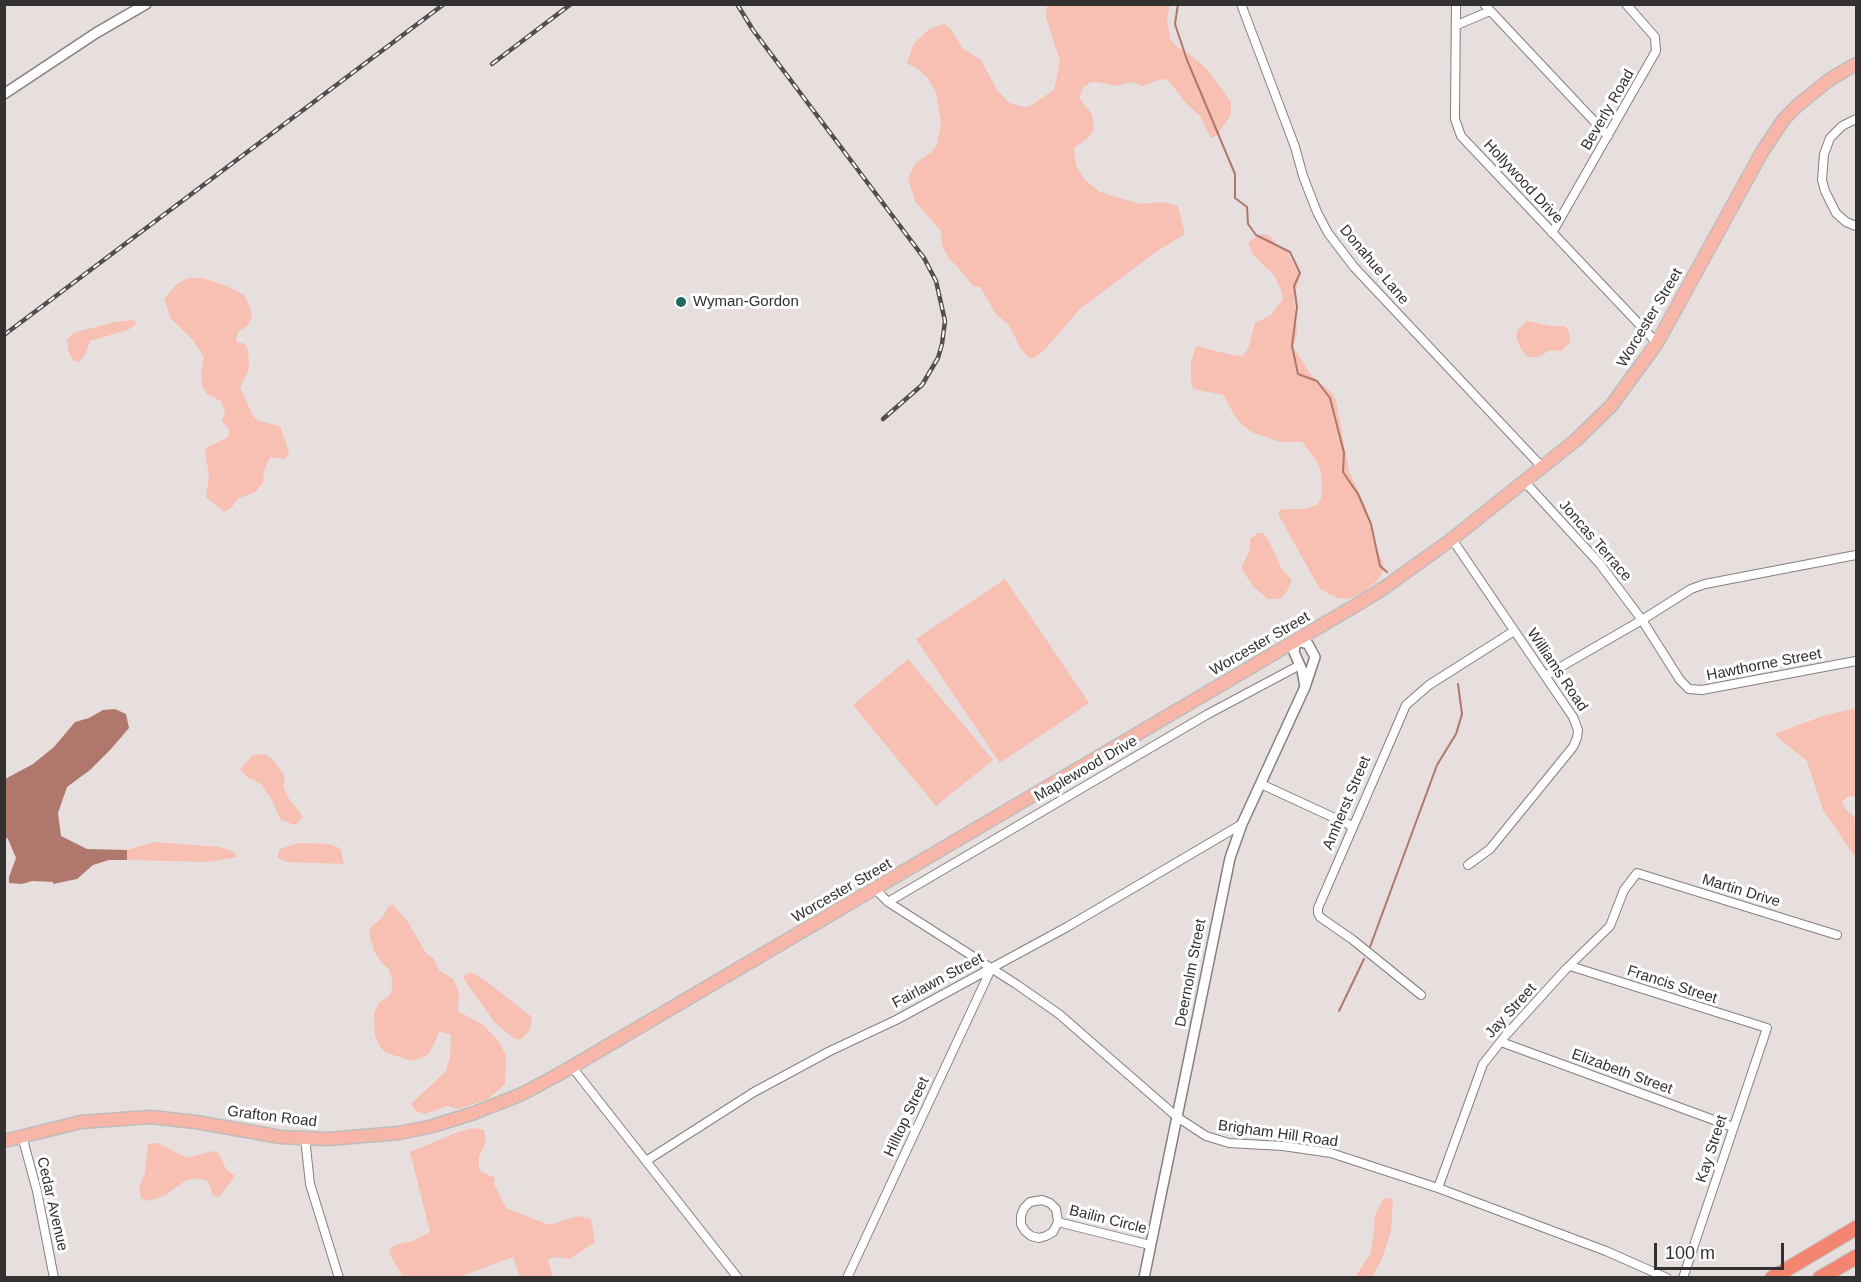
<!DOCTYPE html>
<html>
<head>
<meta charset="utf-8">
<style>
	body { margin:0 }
	#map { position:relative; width:1861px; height:1282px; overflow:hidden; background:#e6dfdd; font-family:Helvetica,sans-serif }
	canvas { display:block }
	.frame { position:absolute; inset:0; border:6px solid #333130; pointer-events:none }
	.scale { position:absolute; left:1654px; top:1243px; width:130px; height:27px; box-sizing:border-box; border:3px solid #333130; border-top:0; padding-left:8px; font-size:18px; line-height:21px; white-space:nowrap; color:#333130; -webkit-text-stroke:4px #fff; paint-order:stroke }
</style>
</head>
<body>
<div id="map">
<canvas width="1861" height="1282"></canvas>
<div class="frame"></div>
<div class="scale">100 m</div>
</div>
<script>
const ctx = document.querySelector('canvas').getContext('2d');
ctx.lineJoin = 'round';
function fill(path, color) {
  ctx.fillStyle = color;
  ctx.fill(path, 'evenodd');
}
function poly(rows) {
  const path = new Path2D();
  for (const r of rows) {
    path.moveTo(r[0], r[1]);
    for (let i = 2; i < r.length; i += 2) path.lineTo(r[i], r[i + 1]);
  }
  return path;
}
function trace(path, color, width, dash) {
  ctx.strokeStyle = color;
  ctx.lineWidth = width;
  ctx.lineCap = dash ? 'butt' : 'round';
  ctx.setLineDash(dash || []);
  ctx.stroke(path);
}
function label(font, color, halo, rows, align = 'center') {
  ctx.font = font + ' Helvetica,sans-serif';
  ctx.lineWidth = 6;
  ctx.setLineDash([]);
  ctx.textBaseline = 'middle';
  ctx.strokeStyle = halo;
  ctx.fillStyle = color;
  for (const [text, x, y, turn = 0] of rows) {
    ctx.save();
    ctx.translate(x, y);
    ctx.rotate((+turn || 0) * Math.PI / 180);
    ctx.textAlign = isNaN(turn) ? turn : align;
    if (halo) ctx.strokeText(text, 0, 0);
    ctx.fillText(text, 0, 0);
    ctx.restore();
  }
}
fill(poly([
	[1047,5,1170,5,1167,17,1170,39,1178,48,1191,55,1208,70,1231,102,1231,115,1217,135,1211,138,1200,116,1185,102,1168,80,1161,79,1143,86,1131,82,1116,86,1098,82,1091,82,1083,88,1079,98,1092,114,1094,129,1088,138,1074,148,1076,166,1085,180,1100,192,1140,204,1163,202,1178,206,1185,234,1156,252,1080,309,1047,347,1036,357,1030,359,1021,349,1009,325,996,314,980,287,973,286,957,266,950,260,942,245,941,231,915,201,908,178,915,164,933,151,937,144,941,123,936,93,928,78,919,70,907,63,914,43,931,28,944,24,951,29,962,48,981,60,997,90,1009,103,1024,107,1030,106,1054,90,1060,61,1046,17],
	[1263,234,1269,235,1276,244,1288,253,1298,272,1299,280,1294,296,1297,334,1293,347,1311,375,1332,393,1336,401,1349,471,1366,508,1376,548,1384,566,1383,572,1376,582,1363,592,1349,599,1337,598,1320,589,1278,514,1280,510,1287,509,1306,509,1318,504,1321,498,1322,484,1320,468,1315,459,1302,442,1280,442,1254,433,1242,425,1233,413,1224,395,1193,389,1191,380,1191,362,1196,346,1232,355,1243,356,1248,349,1255,323,1271,315,1283,299,1280,287,1274,275,1253,255,1248,244,1251,240],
	[188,278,202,278,227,286,244,295,250,307,252,317,247,326,239,331,236,337,237,342,245,344,248,350,249,369,240,387,253,416,259,421,280,426,289,452,286,459,270,457,264,471,263,483,255,492,237,499,232,507,224,512,206,497,209,475,205,452,208,447,228,437,229,430,222,420,225,411,221,401,207,394,202,386,201,375,204,357,192,339,171,319,164,299,177,284],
	[132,320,137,323,128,330,90,341,85,355,78,362,73,360,69,353,67,339,76,332,115,322],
	[1527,321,1550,326,1565,326,1569,332,1570,342,1562,351,1550,350,1539,357,1528,357,1521,349,1516,336,1518,330],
	[1258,533,1263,533,1268,539,1281,568,1292,580,1287,591,1280,599,1268,599,1254,587,1242,570,1242,566,1250,550,1250,539],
	[1005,579,1089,703,1000,763,916,639],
	[908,659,993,760,936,806,853,705],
	[1856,708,1856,797,1848,796,1842,802,1845,809,1856,818,1856,858,1823,810,1807,761,1774,734,1823,716],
	[264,754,271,758,283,773,285,781,283,786,287,796,303,817,295,825,281,820,271,798,261,784,246,776,240,769,253,755],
	[154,842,220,847,234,852,237,857,208,862,127,860,127,850],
	[300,843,328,844,340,848,344,864,286,862,277,857,280,849],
	[393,905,408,922,426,953,434,959,439,970,453,979,459,992,458,1011,483,1025,497,1039,506,1055,505,1084,488,1099,458,1109,447,1106,425,1114,416,1111,411,1104,446,1071,450,1057,451,1035,440,1031,428,1055,412,1061,387,1053,381,1048,375,1036,374,1014,379,1003,390,995,393,984,389,969,381,962,374,951,369,932,372,926,382,918,389,906],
	[470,972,486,981,532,1017,530,1030,522,1039,515,1039,495,1023,464,979,463,977],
	[474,1128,484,1130,486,1141,479,1157,479,1167,482,1172,495,1178,494,1184,506,1208,549,1225,578,1216,591,1219,595,1242,570,1259,553,1257,548,1260,553,1277,520,1277,513,1257,459,1277,403,1277,389,1253,391,1248,398,1244,413,1241,430,1232,410,1152,458,1132],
	[158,1143,187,1158,213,1151,218,1153,226,1169,235,1176,219,1197,213,1195,208,1181,198,1178,185,1181,164,1196,148,1201,141,1198,139,1188,145,1173,148,1144],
	[1384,1198,1393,1199,1391,1231,1382,1259,1372,1277,1355,1277,1371,1253,1375,1224,1374,1217]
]), '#f8bfb3');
fill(poly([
	[115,709,126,714,129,728,111,749,90,770,67,787,58,813,61,836,87,849,127,850,127,860,109,860,93,865,77,879,53,884,53,882,32,881,22,884,9,883,9,877,16,858,8,839,5,837,5,779,33,764,54,747,75,722,89,718,103,710]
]), '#b0786d');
trace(poly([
	[1178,4,1175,24,1187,60,1235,174,1235,198,1247,207,1248,224,1256,235,1290,252,1300,273,1294,286,1297,307,1292,346,1298,374,1317,381,1330,398,1344,453,1343,472,1358,494,1371,524,1380,566,1387,572],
	[1370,947,1437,765,1456,734,1462,714,1458,684],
	[1339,1011,1364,959]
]), '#b0786d', 2);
const minor = poly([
	[1241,4,1295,147,1303,176,1317,212,1328,233,1354,267,1542,467],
	[1456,4,1455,111,1455,119,1461,136,1657,343],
	[1484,4,1608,136],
	[1457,25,1490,11],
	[1856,119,1842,126,1830,138,1824,154,1822,180,1825,191,1836,213,1846,222,1856,226],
	[1552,233,1656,51,1655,37,1626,4],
	[1524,481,1600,564,1642,620,1680,680,1689,689,1702,690,1856,661],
	[1452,539,1573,717,1578,730,1577,738,1573,747,1490,849,1468,865],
	[1545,676,1642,620,1691,589,1705,584,1856,555],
	[1261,784,1352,826],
	[875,889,888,902,1016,984,1059,1014,1177,1117,1206,1136,1229,1143,1283,1146,1331,1153,1438,1188,1606,1251,1667,1278],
	[888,902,1208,714,1300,665],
	[1570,966,1767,1028,1683,1278],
	[1421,995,1353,940,1320,917,1318,913,1318,908,1406,705,1429,685,1514,631],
	[1501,1042,1733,1127],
	[572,1067,738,1278],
	[22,1136,37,1191,54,1278],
	[305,1138,310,1184,339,1278],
	[646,1161,754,1092,830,1051,896,1020,1067,927,1242,824],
	[1438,1188,1483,1064,1506,1035,1565,970,1610,926,1624,890,1637,873,1837,935],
	[1058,1222,1053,1232,1046,1236,1039,1238,1031,1236,1025,1231,1021,1224,1021,1216,1024,1208,1030,1202,1042,1200,1050,1203,1056,1209,1058,1222,1150,1245],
	[847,1278,991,969]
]);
const tertiary = poly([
	[4,94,96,33,146,4],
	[1144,1278,1230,858,1242,824,1305,687,1315,657,1308,644,1296,641,1294,652,1302,670,1305,687]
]);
const primary = poly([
	[4,1141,81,1122,150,1117,196,1122,281,1137,328,1139,399,1133,433,1126,474,1113,522,1094,563,1072,1358,604,1384,588,1452,539,1576,440,1611,406,1657,343,1762,152,1784,119,1798,105,1829,80,1856,64]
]);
const motorway = poly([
	[1772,1278,1856,1228],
	[1820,1278,1856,1257]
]);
trace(minor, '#867f7e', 10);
trace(tertiary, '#867f7e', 12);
trace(primary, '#bebdbd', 15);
trace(motorway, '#bebdbd', 16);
trace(minor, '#fff', 8);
trace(tertiary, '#fff', 9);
trace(primary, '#f8b6a9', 12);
trace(motorway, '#f48570', 14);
const rail = poly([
	[737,4,753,30,924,258,936,281,945,321,942,344,938,358,922,385,883,419],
	[492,64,571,4],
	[4,335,444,4]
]);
trace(rail, '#524f4e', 4.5);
trace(rail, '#fff', 2, [7]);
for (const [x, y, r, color] of [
	[681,302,6,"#20675d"]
]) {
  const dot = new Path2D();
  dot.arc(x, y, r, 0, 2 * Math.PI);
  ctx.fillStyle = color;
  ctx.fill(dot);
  trace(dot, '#fff', 2);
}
label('15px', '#333130', '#fff', [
	["Beverly Road",1608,110,-60],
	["Hollywood Drive",1523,182,47],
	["Donahue Lane",1374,265,50],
	["Worcester Street",1650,318,-59],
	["Joncas Terrace",1595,541,49],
	["Worcester Street",1260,644,-30],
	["Hawthorne Street",1764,665,-11],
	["Williams Road",1557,670,56],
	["Maplewood Drive",1086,769,-30],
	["Amherst Street",1347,803,-67],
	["Worcester Street",842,891,-30],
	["Martin Drive",1741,891,17],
	["Deernolm Street",1191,973,-79],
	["Fairlawn Street",938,981,-28],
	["Francis Street",1672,985,18],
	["Jay Street",1511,1011,-48],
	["Elizabeth Street",1622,1072,20],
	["Grafton Road",272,1117,7],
	["Hilltop Street",907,1117,-65],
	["Brigham Hill Road",1278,1134,8],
	["Kay Street",1712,1149,-72],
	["Cedar Avenue",52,1204,77],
	["Bailin Circle",1108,1220,14]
]);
label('15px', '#333130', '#fff', [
	["Wyman-Gordon",693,302]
], 'left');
</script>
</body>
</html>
